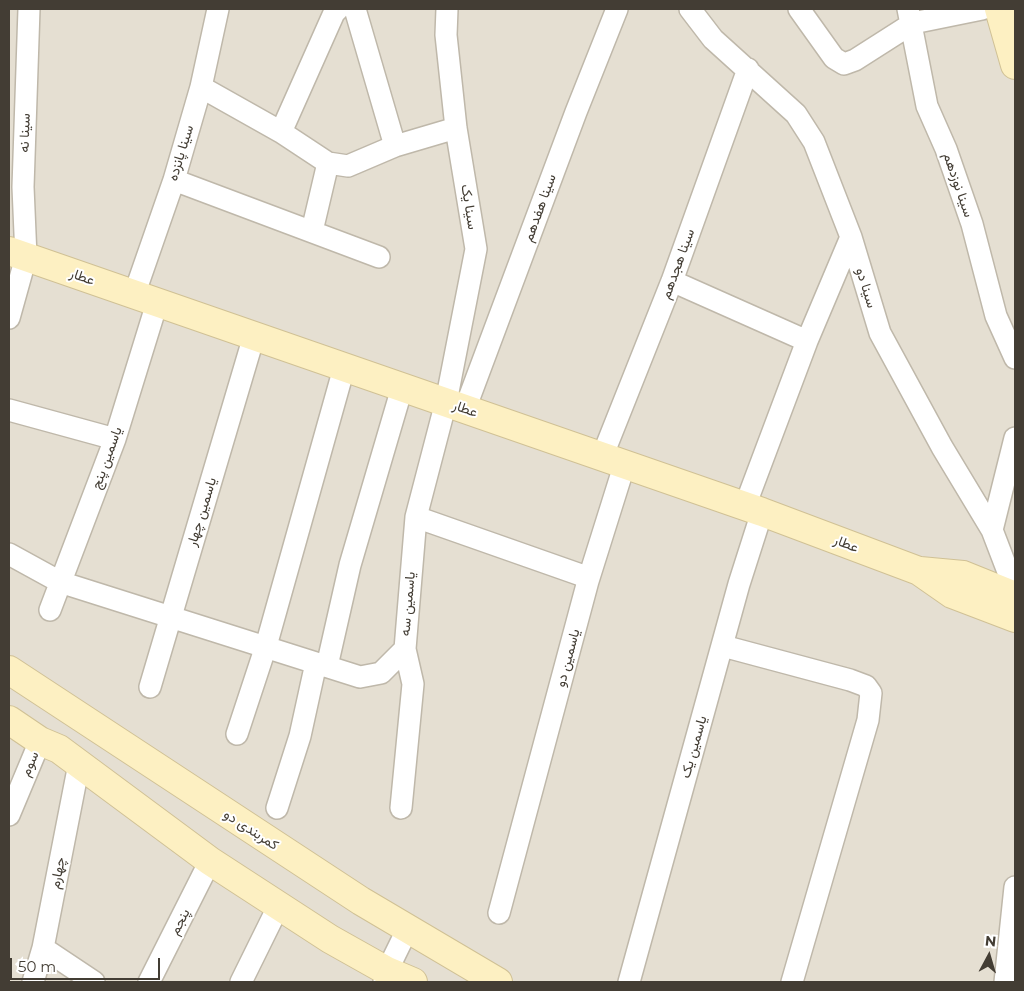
<!DOCTYPE html>
<html>
<head>
<meta charset="utf-8">
<style>
	body { margin:0 }
	#map { position:relative; width:1024px; height:991px; overflow:hidden; background:#f1ede4; font-family:Montserrat,sans-serif }
	canvas { display:block }
	.frame { position:absolute; inset:0; border:10px solid #433d34; pointer-events:none }
	.north { position:absolute; left:964px; top:931px; width:50px; height:50px; -webkit-text-stroke:4px #fff; paint-order:stroke; rotate:6deg; font-size:14px; font-weight:700; line-height:20px; text-align:center; color:#433d34 }
	.north::after { content:''; display:block; margin:auto; width:18px; height:22px; background:#433d34; clip-path:polygon(50% 0,100% 100%,50% 72%,0 100%) }
	.scale { position:absolute; left:10px; top:958px; width:150px; height:22px; box-sizing:border-box; border:2px solid #433d34; border-top:0; padding-left:6px; font-size:15px; line-height:18px; white-space:nowrap; color:#433d34; -webkit-text-stroke:4px #fff; paint-order:stroke }
</style>
</head>
<body>
<div id="map">
<canvas width="1024" height="991"></canvas>
<div class="frame"></div>
<div class="north">N</div>
<div class="scale">50 m</div>
</div>
<script>
const ctx = document.querySelector('canvas').getContext('2d');
ctx.lineJoin = 'round';
function fill(path, color) {
  ctx.fillStyle = color;
  ctx.fill(path, 'evenodd');
}
function poly(rows) {
  const path = new Path2D();
  for (const r of rows) {
    path.moveTo(r[0], r[1]);
    for (let i = 2; i < r.length; i += 2) path.lineTo(r[i], r[i + 1]);
  }
  return path;
}
function trace(path, color, width, dash) {
  ctx.strokeStyle = color;
  ctx.lineWidth = width;
  ctx.lineCap = dash ? 'butt' : 'round';
  ctx.setLineDash(dash || []);
  ctx.stroke(path);
}
function label(font, color, halo, rows, align = 'center') {
  ctx.font = font + ' Montserrat,Vazirmatn,sans-serif';
  ctx.lineWidth = 4;
  ctx.setLineDash([]);
  ctx.textBaseline = 'middle';
  ctx.strokeStyle = halo;
  ctx.fillStyle = color;
  for (const [text, x, y, turn = 0] of rows) {
    ctx.save();
    ctx.translate(x, y);
    ctx.rotate((+turn || 0) * Math.PI / 180);
    ctx.textAlign = isNaN(turn) ? turn : align;
    if (halo) ctx.strokeText(text, 0, 0);
    ctx.fillText(text, 0, 0);
    ctx.restore();
  }
}
fill(poly([
	[9,9,1015,9,1015,982,9,982]
]), '#e5dfd2');
const street = poly([
	[355,9,395,146],
	[690,9,713,39,796,114,814,142,851,237,880,333,942,447,992,530,1015,590],
	[799,9,834,58,844,64,855,60,913,23,982,9],
	[908,9,927,106,946,149,972,224,996,316,1015,358],
	[201,87,281,132,328,163,348,166,395,146,456,128],
	[281,132,334,13,338,9],
	[174,180,379,257],
	[312,231,328,163],
	[672,281,807,341],
	[134,295,174,180,201,87,218,9],
	[9,318,26,257,23,187,29,9],
	[465,409,576,112,617,9],
	[9,410,115,439],
	[602,457,672,281,748,69],
	[745,506,807,341,851,237],
	[416,517,581,575,588,581,499,913],
	[992,530,1015,438],
	[9,554,60,582,360,677,381,673,405,649],
	[588,581,625,463],
	[50,610,115,439,157,303],
	[723,646,850,680,866,686,871,693,868,720,792,982],
	[327,666,350,565,402,388],
	[150,687,254,336],
	[237,734,266,646,344,368],
	[277,808,300,736,316,663],
	[401,808,413,684,405,649,416,517,446,402,476,249,456,128,446,35,447,9],
	[9,815,40,741],
	[43,948,94,982],
	[33,982,43,948,79,764],
	[149,982,210,861],
	[241,982,279,905],
	[384,982,387,971,408,928],
	[629,982,739,584,762,512],
	[1005,982,1015,887]
]);
const secondary = poly([
	[999,9,1015,65],
	[9,251,762,512,919,571,952,594,1015,618],
	[920,571,963,575,1015,596],
	[9,670,361,901,498,982],
	[9,720,40,741,59,749,210,861,330,939,387,971,413,982]
]);
trace(street, '#bfb8aa', 24);
trace(secondary, '#d0c195', 30);
trace(street, '#fff', 21);
trace(secondary, '#fdf0c2', 28);
label('14px', '#433d34', '#fff', [
	["سینا نه",25,133,-88],
	["سینا پانزده",181,153,-73],
	["سینا نوزدهم",958,185,71],
	["سینا یک",469,207,81],
	["سینا هفدهم",540,208,-70],
	["سینا هجدهم",678,264,-70],
	["عطار",82,277,19],
	["سینا دو",866,288,73],
	["عطار",465,409,19],
	["یاسمین پنج",107,458,-70],
	["یاسمین چهار",202,512,-73],
	["عطار",846,544,21],
	["یاسمین سه",408,604,-85],
	["یاسمین دو",568,658,-75],
	["یاسمین یک",694,747,-74],
	["سوم",30,764,-67],
	["کمربندی دو",251,830,33],
	["چهارم",58,873,-79],
	["پنجم",180,922,-63]
]);
</script>
</body>
</html>
